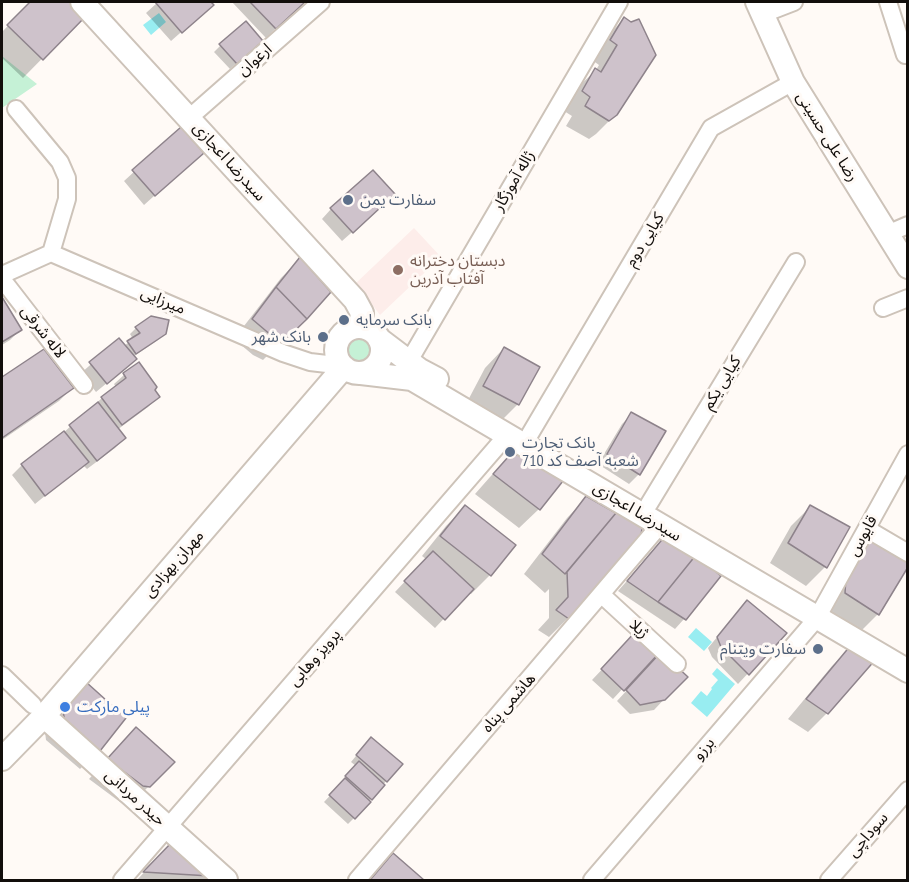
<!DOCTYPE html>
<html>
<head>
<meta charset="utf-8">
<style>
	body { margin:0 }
	#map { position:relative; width:909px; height:882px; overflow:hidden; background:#fffaf6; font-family:"PT Sans Narrow",sans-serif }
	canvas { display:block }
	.frame { position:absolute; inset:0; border:3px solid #120e0b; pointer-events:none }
</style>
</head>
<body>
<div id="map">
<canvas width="909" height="882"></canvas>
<div class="frame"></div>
</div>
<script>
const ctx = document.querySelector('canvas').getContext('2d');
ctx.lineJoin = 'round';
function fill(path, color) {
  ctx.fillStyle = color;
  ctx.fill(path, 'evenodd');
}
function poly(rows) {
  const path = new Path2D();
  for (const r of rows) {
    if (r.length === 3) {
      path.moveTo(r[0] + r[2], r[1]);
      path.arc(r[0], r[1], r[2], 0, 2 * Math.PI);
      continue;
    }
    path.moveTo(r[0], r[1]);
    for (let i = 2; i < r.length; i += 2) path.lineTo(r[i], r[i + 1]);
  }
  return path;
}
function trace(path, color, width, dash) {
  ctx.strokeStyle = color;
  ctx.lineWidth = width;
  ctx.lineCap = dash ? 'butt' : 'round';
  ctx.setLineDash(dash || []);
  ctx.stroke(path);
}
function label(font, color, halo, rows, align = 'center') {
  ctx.font = font + ' "PT Sans Narrow","Noto Sans Arabic",sans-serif';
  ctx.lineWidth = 6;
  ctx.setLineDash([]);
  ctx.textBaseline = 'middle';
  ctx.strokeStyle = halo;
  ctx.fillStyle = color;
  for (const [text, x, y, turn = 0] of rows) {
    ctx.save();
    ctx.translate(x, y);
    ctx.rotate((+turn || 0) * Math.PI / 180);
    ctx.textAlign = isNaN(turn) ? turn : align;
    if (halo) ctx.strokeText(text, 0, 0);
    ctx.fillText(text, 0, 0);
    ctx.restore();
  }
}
fill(poly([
	[414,228,441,257,380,315,356,283]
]), '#fdedea');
fill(poly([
	[2,56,37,84,2,108],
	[353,332,366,332,371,335,379,352,377,358,373,364,362,369,342,357,341,352,344,340]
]), '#c5f1d6');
fill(poly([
	[159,13,166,22,151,35,143,25],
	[696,628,712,642,704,651,688,637],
	[717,668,735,684,707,717,691,703,701,691,707,696,712,689,711,688,718,680,712,674]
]), '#98edf1');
fill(poly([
	[31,2,71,2,85,15,23,78,2,58,2,32],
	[158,2,209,2,212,5,171,41,146,13],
	[232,2,303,2,266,38],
	[624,19,616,114,596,134,589,139,566,126,572,116,564,111,576,89,596,70,599,65,592,60,605,38],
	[220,46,255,47,230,69,214,52],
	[181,129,192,162,144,205,124,181],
	[384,204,342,241,322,219,331,209],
	[300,259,283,340,263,360,253,355,234,339,281,278],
	[2,300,20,330,10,340,2,345],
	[136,328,164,334,158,340,133,357,125,368,96,392,81,373,119,340,124,346,133,339,130,334],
	[504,348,538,368,518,404,498,424,465,406,485,368],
	[44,351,72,388,59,401,2,440,2,379],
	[138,364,158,397,148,407,117,430,124,438,115,448,87,469,83,465,35,504,12,475,22,465,62,434,102,398,116,387,114,384,124,375],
	[632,414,639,474,629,484,598,464,622,424],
	[509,457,539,509,519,528,475,494,490,477],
	[586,498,616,514,568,618,549,637,538,630,549,618,549,589,545,593,524,574,567,518],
	[465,507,514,546,490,575,471,594,468,593,435,628,395,592,426,559,422,556,446,526],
	[810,507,848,528,825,567,806,586,770,563,791,526],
	[657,547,684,619,675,629,618,591],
	[850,558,878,614,859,633,827,613],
	[738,612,785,634,738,684,712,657,708,648],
	[627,643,657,652,613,699,592,680],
	[851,647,827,713,808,732,788,719,832,666],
	[651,664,685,677,654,710,630,714,617,701],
	[67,704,124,718,99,750,80,769,46,740,45,732],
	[136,729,173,762,129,806,124,805,89,779],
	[365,745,401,764,368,802,369,803,348,824,324,802,341,784,340,783,356,766,351,762],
	[162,853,208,876,204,880,137,880],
	[393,856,422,880,370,880]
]), '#0003');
const building = poly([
	[30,2,73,2,87,15,43,60,7,25,30,2],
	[155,2,211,2,214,5,182,33,155,2],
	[250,2,305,2,276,29,250,2],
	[624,17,631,22,639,19,656,55,617,115,609,121,585,106,590,97,582,91,595,68,601,72,617,45,610,40,624,17],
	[246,21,263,41,237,64,219,44,246,21],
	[181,127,204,153,155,196,132,170,181,127],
	[373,170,395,194,353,233,330,208,373,170],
	[300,257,331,292,307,319,276,287,300,257],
	[276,287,307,319,284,341,272,336,252,319,276,287],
	[2,297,22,330,2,342,2,297],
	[151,316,169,320,166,334,136,354,127,341,140,333,135,327,151,316],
	[119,338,137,359,107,384,89,362,119,338],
	[504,347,540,367,519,405,483,386,504,347],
	[44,349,74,388,2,438,2,377,44,349],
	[139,362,157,387,155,390,160,397,122,425,101,397,126,378,123,373,139,362],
	[98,402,126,438,97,461,69,425,98,402],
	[631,412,666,431,640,475,607,454,631,412],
	[64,431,89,462,45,496,21,464,64,431],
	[518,455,563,481,540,510,493,474,509,456,518,455],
	[586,496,616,513,565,574,542,554,586,496],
	[465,505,516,545,491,576,440,536,465,505],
	[810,505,850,527,827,568,788,543,810,505],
	[620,510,639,523,642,529,641,535,569,619,556,610,568,597,567,572,616,513,620,510],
	[666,535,696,555,658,602,627,581,666,535],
	[869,537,908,561,908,567,879,615,845,593,846,577,869,537],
	[433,551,474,589,445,620,404,581,433,551],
	[696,555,721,576,686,620,658,602,696,555],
	[747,600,787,633,749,675,721,647,717,637,747,600],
	[636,631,660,652,624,691,601,669,636,631],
	[851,645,876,659,828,714,806,699,851,645],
	[661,652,688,677,665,700,640,705,626,690,661,652],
	[86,682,126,718,100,751,65,721,63,712,86,682],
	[136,727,175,762,150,787,143,786,107,759,136,727],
	[371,737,403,764,387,782,356,755,371,737],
	[359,761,385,785,372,800,345,776,359,761],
	[345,778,371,802,355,819,329,795,345,778],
	[172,842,210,876,143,872,172,842],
	[393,853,424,880,370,880,393,853]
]);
fill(building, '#cec2cb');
trace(building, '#8e838b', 1.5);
const street = poly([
	[888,2,905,55],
	[763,14,794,2],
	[16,109,60,162,67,178,67,199,51,253],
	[189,118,321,2],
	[887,234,908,225],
	[2,275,51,253,283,353,310,362,327,364],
	[2,279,84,385],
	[883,308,908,298],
	[409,361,619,2],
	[530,434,711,128,793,82],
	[649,504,796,262],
	[867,529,908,553],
	[602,595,677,664],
	[2,675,33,705],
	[122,880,507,435],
	[357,880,660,525],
	[592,880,817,618,908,454],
	[829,880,908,790]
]);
const secondary = poly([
	[82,2,355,300,362,313,360,327],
	[757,2,793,82,908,267],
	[359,350,23],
	[379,339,420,370,437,379],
	[361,373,412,379,908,671],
	[44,716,226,880],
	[2,759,44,716,344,367]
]);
trace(street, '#cdc3b9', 20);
trace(secondary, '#cdc3b9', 26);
trace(street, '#fff', 16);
trace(secondary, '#fff', 22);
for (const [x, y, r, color] of [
	[348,200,6,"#5c6f8a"],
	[398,270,6,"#8d6e63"],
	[344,320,6,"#5c6f8a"],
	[323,337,6,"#5c6f8a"],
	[510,452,6,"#5c6f8a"],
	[818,649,6,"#5c6f8a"],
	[65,707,6,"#3f7fe0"]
]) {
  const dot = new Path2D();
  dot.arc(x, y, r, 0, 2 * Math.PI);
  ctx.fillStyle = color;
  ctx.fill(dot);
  trace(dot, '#fffaf6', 2);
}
label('16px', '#120e0b', '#fffaf6', [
	["ارغوان",255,60,-41],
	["رضا علی حسینی",827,137,58],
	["سیدرضا اعجازی",229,162,48],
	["ژاله آموزگار",514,181,-60],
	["کیایی دوم",645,240,-59],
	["میرزایی",163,301,23],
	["لاله شرقی",43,332,52],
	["کیایی یکم",722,383,-59],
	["سیدرضا اعجازی",637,512,31],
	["قایوس",863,536,-61],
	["مهران بهزادی",174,564,-49],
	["ژیلا",639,629,43],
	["پرویز وهابی",315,658,-49],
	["هاشمی پناه",509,703,-49],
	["برزو",704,749,-49],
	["حیدر مردانی",135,798,42],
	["سوداچی",868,835,-49]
]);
label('16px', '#4e5e75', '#fffaf6', [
	["سفارت یمن",360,200],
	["بانک سرمایه",356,320],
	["بانک شهر",311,337,"right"],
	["بانک تجارت",522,443],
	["شعبه آصف کد 710",522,461],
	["سفارت ویتنام",806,649,"right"]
], 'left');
label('16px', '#785e54', '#fffaf6', [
	["دبستان دخترانه",410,261],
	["آفتاب آذرین",410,279]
], 'left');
label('16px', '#366cbe', '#fffaf6', [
	["پیلی مارکت",77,707]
], 'left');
</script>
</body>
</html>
